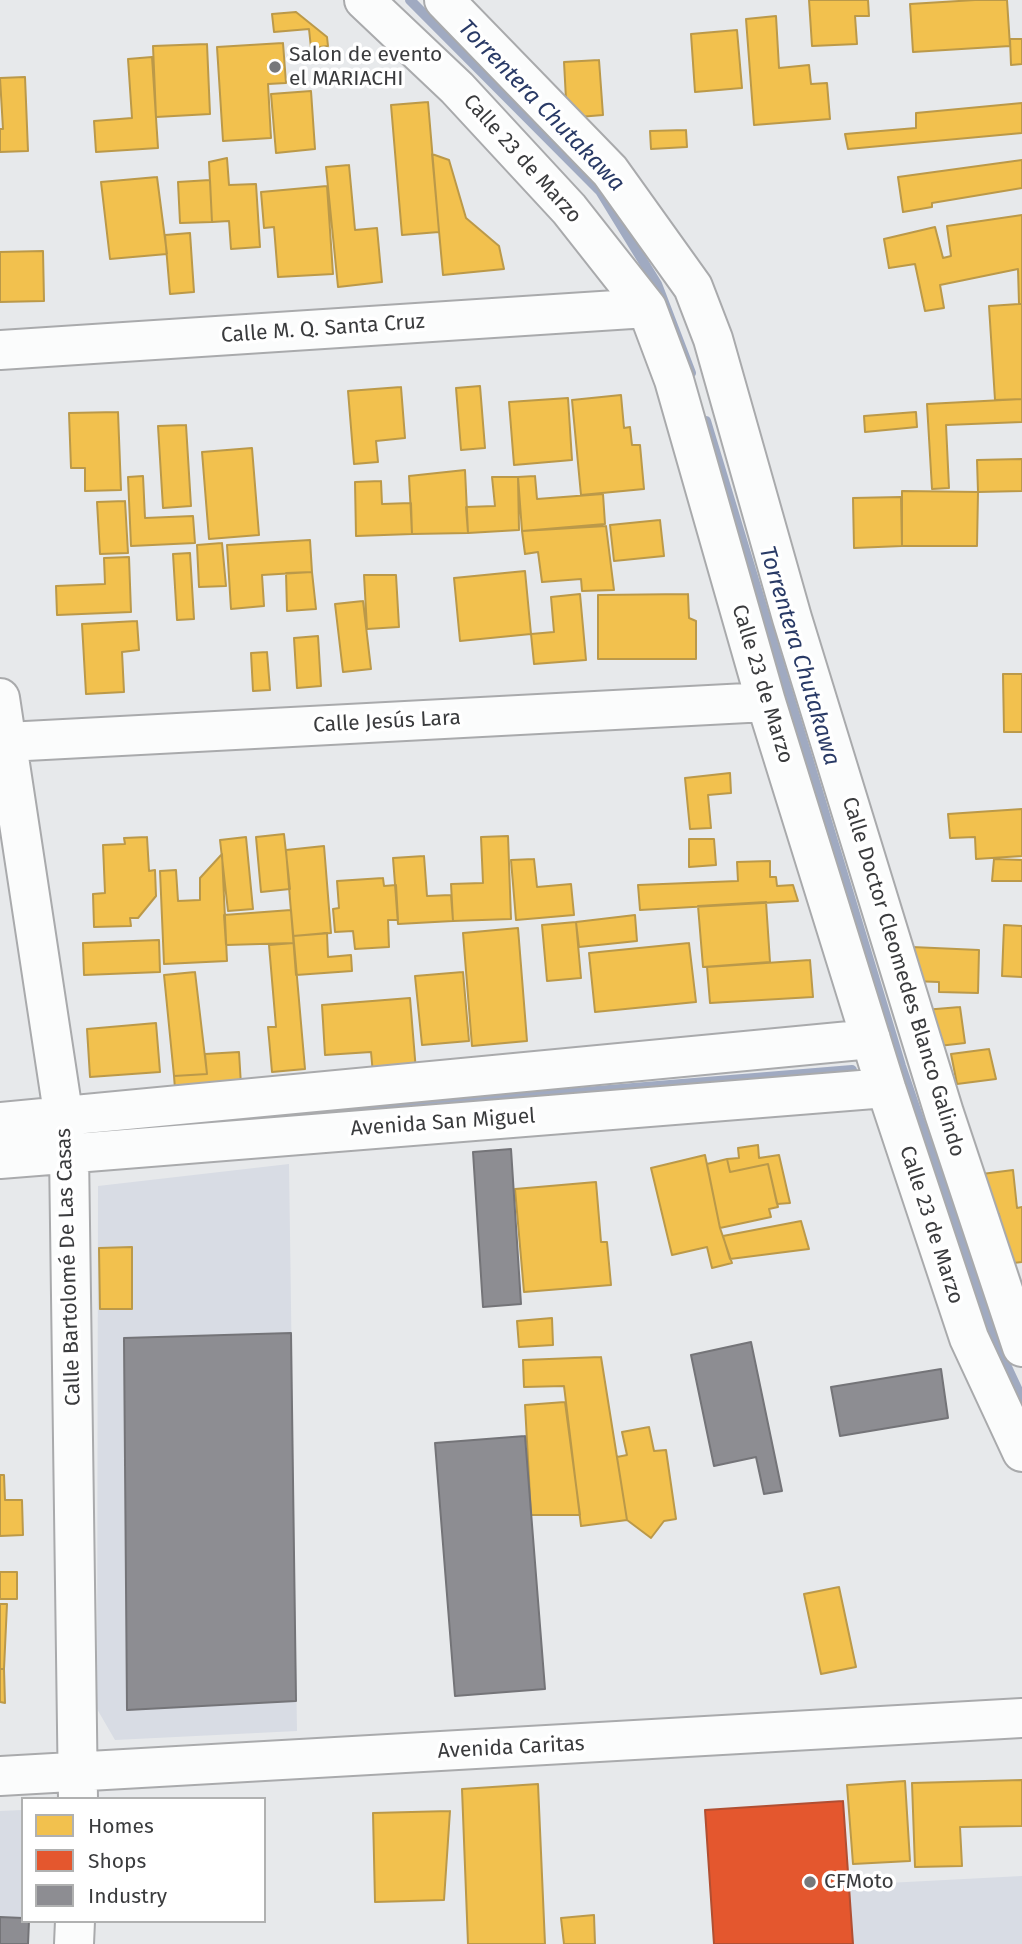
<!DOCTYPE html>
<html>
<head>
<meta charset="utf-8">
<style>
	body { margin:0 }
	#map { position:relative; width:1022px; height:1944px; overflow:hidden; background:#e7e9eb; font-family:"Fira Sans",sans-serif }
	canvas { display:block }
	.legend { position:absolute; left:21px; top:1797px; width:245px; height:126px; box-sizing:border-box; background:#fff; border:2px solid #b0b1b1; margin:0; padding:9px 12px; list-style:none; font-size:21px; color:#3a3b3d }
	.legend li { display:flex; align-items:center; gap:14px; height:35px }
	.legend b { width:35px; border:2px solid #b0b1b1 }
</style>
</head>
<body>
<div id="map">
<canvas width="1022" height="1944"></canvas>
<ul class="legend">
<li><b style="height:19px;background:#f2c14e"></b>Homes</li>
<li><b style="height:19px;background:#e4572e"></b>Shops</li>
<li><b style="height:19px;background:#8d8d92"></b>Industry</li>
</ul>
</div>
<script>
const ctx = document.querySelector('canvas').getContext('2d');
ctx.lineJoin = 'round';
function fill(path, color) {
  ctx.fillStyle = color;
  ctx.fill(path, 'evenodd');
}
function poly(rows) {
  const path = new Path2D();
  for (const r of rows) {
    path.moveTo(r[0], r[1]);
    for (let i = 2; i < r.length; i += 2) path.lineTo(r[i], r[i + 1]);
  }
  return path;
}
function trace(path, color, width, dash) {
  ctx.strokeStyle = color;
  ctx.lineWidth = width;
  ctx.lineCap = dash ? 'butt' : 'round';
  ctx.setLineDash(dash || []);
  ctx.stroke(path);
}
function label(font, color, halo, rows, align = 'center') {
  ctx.font = font + ' "Fira Sans",sans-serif';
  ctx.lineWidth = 7;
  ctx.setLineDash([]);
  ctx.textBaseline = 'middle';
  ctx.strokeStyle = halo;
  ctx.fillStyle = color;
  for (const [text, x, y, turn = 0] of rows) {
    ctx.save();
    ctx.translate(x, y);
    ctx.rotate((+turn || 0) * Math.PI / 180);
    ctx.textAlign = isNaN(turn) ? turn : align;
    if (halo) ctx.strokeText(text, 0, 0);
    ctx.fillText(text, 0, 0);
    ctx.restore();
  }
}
fill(poly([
	[289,1164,297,1731,115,1740,97,1709,98,1186],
	[22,1810,23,1921,0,1944,0,1811],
	[1022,1876,1022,1944,853,1944,849,1885]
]), '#d8dce4');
const homes = poly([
	[809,0,868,0,869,16,855,16,857,44,812,46,809,0],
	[975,0,1007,0,1010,46,913,52,910,4,975,0],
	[296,12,327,37,328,46,311,48,309,29,274,32,272,14,296,12],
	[776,16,779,68,809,65,811,84,827,83,830,119,754,125,746,19,776,16],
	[737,30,742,88,695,92,691,34,737,30],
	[1010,39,1022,39,1022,64,1011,65,1010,39],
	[283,43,286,83,268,84,271,138,223,141,217,47,283,43],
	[207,44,210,114,156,117,153,46,207,44],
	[152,57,158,148,96,152,94,121,132,118,128,59,152,57],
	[599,60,603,115,567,118,564,62,599,60],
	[25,77,28,151,0,152,0,129,3,129,0,78,25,77],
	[311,91,315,149,276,153,271,94,311,91],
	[428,102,439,232,402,235,391,105,428,102],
	[1022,103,1022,133,848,149,845,134,916,128,916,113,1022,103],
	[686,130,687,147,651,149,650,131,686,130],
	[432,154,449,160,466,218,499,246,504,269,443,275,432,154],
	[227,158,229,185,256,184,260,247,231,249,229,221,212,222,209,162,227,158],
	[1022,160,1022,188,932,203,932,207,903,212,898,177,1022,160],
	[349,165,355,230,377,228,382,282,338,287,326,167,349,165],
	[157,177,167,254,110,259,101,182,157,177],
	[210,180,212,222,180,223,178,182,210,180],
	[327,186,333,274,278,277,274,227,264,228,261,192,327,186],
	[1022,215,1022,304,1019,304,1018,269,940,285,944,308,925,311,915,264,889,268,884,239,935,227,943,258,951,256,947,226,1022,215],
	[190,233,194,292,170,294,165,235,190,233],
	[43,251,44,301,0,302,0,252,43,251],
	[1019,304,1022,304,1022,399,995,400,989,306,1019,304],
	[480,386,485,448,461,450,456,388,480,386],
	[401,387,405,438,376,441,378,462,354,464,348,391,401,387],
	[621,395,624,428,630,427,632,445,640,445,644,489,581,495,572,400,621,395],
	[568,398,572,460,514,465,509,402,568,398],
	[1022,399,1022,422,946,425,949,488,932,489,927,404,1022,399],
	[118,412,121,490,85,491,85,468,71,468,69,413,118,412],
	[916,412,917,427,865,432,864,416,916,412],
	[186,425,191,506,163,508,158,426,186,425],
	[252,448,259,535,209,539,202,452,252,448],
	[1022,459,1022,491,978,492,977,460,1022,459],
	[465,470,468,533,412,534,409,476,465,470],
	[143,476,145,518,193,516,195,543,131,546,128,477,143,476],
	[535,476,537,499,603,494,605,524,522,531,518,477,535,476],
	[492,477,518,477,519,530,468,533,466,507,495,506,492,477],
	[381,481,382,504,411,503,412,534,356,536,355,482,381,481],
	[902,491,978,492,977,546,902,546,902,491],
	[901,497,902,546,854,548,853,498,901,497],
	[125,501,128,553,100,554,97,502,125,501],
	[660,520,664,556,614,561,610,525,660,520],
	[606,526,614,590,582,591,581,579,542,582,538,552,525,554,522,531,606,526],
	[310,540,312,572,262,575,264,606,231,609,227,545,310,540],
	[222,543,226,586,199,587,197,545,222,543],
	[190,553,194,619,177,620,173,554,190,553],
	[129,557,131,612,57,615,56,586,105,584,104,558,129,557],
	[525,571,531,634,460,641,454,578,525,571],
	[312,572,316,609,287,611,286,573,312,572],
	[364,575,396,575,399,627,367,629,364,575],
	[580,594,586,660,534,664,531,634,554,632,551,597,580,594],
	[688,594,689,618,696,621,696,659,598,659,598,595,688,594],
	[363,601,371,669,343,672,335,604,363,601],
	[137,621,139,650,122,652,124,692,86,694,82,624,137,621],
	[318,636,321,686,297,688,294,638,318,636],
	[267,652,270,690,253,691,251,653,267,652],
	[1003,674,1022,674,1022,732,1004,732,1003,674],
	[730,773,731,793,708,795,711,828,690,829,685,778,730,773],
	[1022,809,1022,856,976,859,975,837,950,838,948,814,1022,809],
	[284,834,290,889,261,892,256,837,284,834],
	[508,836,511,919,453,921,451,884,483,883,481,837,508,836],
	[147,837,149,871,155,870,156,896,138,918,130,918,131,926,94,927,93,894,105,893,103,845,125,844,124,838,147,837],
	[246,837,253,909,228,911,220,840,246,837],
	[689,839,714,839,716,865,689,867,689,839],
	[324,846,331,933,293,936,286,850,324,846],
	[222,854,227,961,164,964,160,871,176,870,178,901,200,900,200,878,222,854],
	[424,856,427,896,451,895,453,921,398,924,393,858,424,856],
	[534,859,537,887,571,884,574,915,516,920,511,860,534,859],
	[994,859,1022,860,1022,881,992,881,994,859],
	[770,861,770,877,776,877,777,886,793,885,798,901,640,910,638,885,738,881,737,862,770,861],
	[383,878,384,886,396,885,398,920,388,920,389,947,355,949,353,931,335,932,333,909,339,908,337,881,383,878],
	[766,902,770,962,703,967,698,906,766,902],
	[291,910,294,943,226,945,224,915,291,910],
	[635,915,637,941,579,947,576,922,635,915],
	[576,922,581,978,547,981,542,925,576,922],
	[1004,925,1022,926,1022,977,1002,976,1004,925],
	[518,928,527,1041,472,1046,463,933,518,928],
	[327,933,328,957,351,955,352,971,296,975,293,936,327,933],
	[159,940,160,972,84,975,83,943,159,940],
	[294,943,305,1069,272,1072,268,1027,276,1027,269,945,294,943],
	[689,943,696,1002,595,1012,589,953,689,943],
	[912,947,979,950,978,993,939,992,939,982,911,981,912,947],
	[810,960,813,997,710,1003,707,967,810,960],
	[195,972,207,1074,174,1076,164,975,195,972],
	[463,972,469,1041,422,1045,415,976,463,972],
	[410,998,416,1071,373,1074,371,1052,325,1055,322,1005,410,998],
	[960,1007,965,1043,930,1047,924,1010,960,1007],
	[156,1023,160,1072,90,1077,87,1029,156,1023],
	[989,1049,996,1079,957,1084,951,1054,989,1049],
	[239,1052,241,1085,175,1089,174,1076,207,1074,205,1054,239,1052],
	[758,1145,759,1158,779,1155,790,1203,777,1204,768,1164,730,1172,727,1159,739,1158,738,1148,758,1145],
	[705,1155,720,1228,732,1263,712,1268,707,1247,672,1255,651,1168,705,1155],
	[727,1159,730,1172,768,1164,778,1207,769,1209,771,1217,720,1228,707,1164,727,1159],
	[1013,1170,1017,1208,1022,1207,1022,1262,1005,1264,999,1214,987,1216,982,1174,1013,1170],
	[596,1182,601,1242,607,1242,611,1285,524,1292,515,1189,596,1182],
	[801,1221,809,1249,730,1259,723,1236,801,1221],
	[132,1247,132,1309,100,1309,99,1248,132,1247],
	[552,1318,553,1345,519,1347,517,1321,552,1318],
	[601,1357,627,1520,581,1526,564,1386,524,1387,523,1360,601,1357],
	[565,1402,580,1515,531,1515,525,1405,565,1402],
	[649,1427,654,1451,666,1450,676,1519,664,1521,651,1538,627,1520,617,1457,627,1455,622,1432,649,1427],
	[0,1475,4,1475,5,1500,22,1500,23,1535,0,1536,0,1475],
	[0,1572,17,1572,17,1599,0,1599,0,1572],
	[839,1587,856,1667,821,1674,804,1594,839,1587],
	[0,1604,7,1604,4,1669,0,1669,0,1604],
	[0,1669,4,1669,5,1703,0,1702,0,1669],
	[1022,1780,1022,1826,960,1827,962,1866,915,1867,912,1783,1022,1780],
	[905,1781,910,1861,853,1864,847,1785,905,1781],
	[538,1784,545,1944,468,1944,462,1789,538,1784],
	[450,1811,444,1900,375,1902,373,1813,450,1811],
	[594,1915,595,1944,564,1944,561,1918,594,1915]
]);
fill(homes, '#f2c14e');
trace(homes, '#bb9949', 2);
const shops = poly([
	[843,1801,853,1944,714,1944,705,1810,843,1801]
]);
fill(shops, '#e4572e');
trace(shops, '#b14f32', 2);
const industry = poly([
	[511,1149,521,1304,483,1307,473,1152,511,1149],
	[291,1333,296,1701,127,1710,124,1338,291,1333],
	[751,1342,782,1491,764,1494,756,1457,714,1466,691,1355,751,1342],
	[941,1369,948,1418,840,1436,831,1387,941,1369],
	[525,1436,545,1689,455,1696,435,1443,525,1436],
	[0,1917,23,1918,23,1921,29,1921,28,1944,0,1944,0,1917]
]);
fill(industry, '#8d8d92');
trace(industry, '#747478', 2);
trace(poly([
	[410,0,600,191,657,284,691,373],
	[706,421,901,1066,994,1339,1022,1399],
	[330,1113,852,1070]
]), '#a0aac1', 10);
const minor = poly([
	[364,0,457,88,569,209,647,308,674,380,766,702,886,1088,969,1338,1022,1452],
	[444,0,610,171,693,287,713,339,792,618,944,1113,1022,1347],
	[0,350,647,308],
	[0,698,69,1152,78,1799],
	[7,742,766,702],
	[0,1122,871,1039],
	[0,1159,886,1088],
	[0,1776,1022,1718],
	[74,1944,75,1921]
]);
trace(minor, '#a9aaac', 42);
trace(minor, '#fbfcfc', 38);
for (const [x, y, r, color] of [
	[275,67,7,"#77787a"],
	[810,1882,7,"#77787a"]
]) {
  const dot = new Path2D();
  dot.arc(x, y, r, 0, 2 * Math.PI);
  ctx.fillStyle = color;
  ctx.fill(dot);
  trace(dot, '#fff', 2.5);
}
label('21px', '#3a3b3d', '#fff', [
	["Salon de evento",289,55],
	["el MARIACHI",289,79],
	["CFMoto",824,1882]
], 'left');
label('21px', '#3a3b3d', '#fff', [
	["Calle 23 de Marzo",522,159,48],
	["Calle M. Q. Santa Cruz",323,329,-4],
	["Calle 23 de Marzo",762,684,73],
	["Calle Jesús Lara",387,722,-3],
	["Calle Doctor Cleomedes Blanco Galindo",903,977,73],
	["Avenida San Miguel",443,1123,-4],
	["Calle 23 de Marzo",931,1225,72],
	["Calle Bartolomé De Las Casas",69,1267,-92],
	["Avenida Caritas",511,1748,-3]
]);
label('italic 23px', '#293a66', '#fff', [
	["Torrentera Chutakawa",541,106,46],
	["Torrentera Chutakawa",799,656,73]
]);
</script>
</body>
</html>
